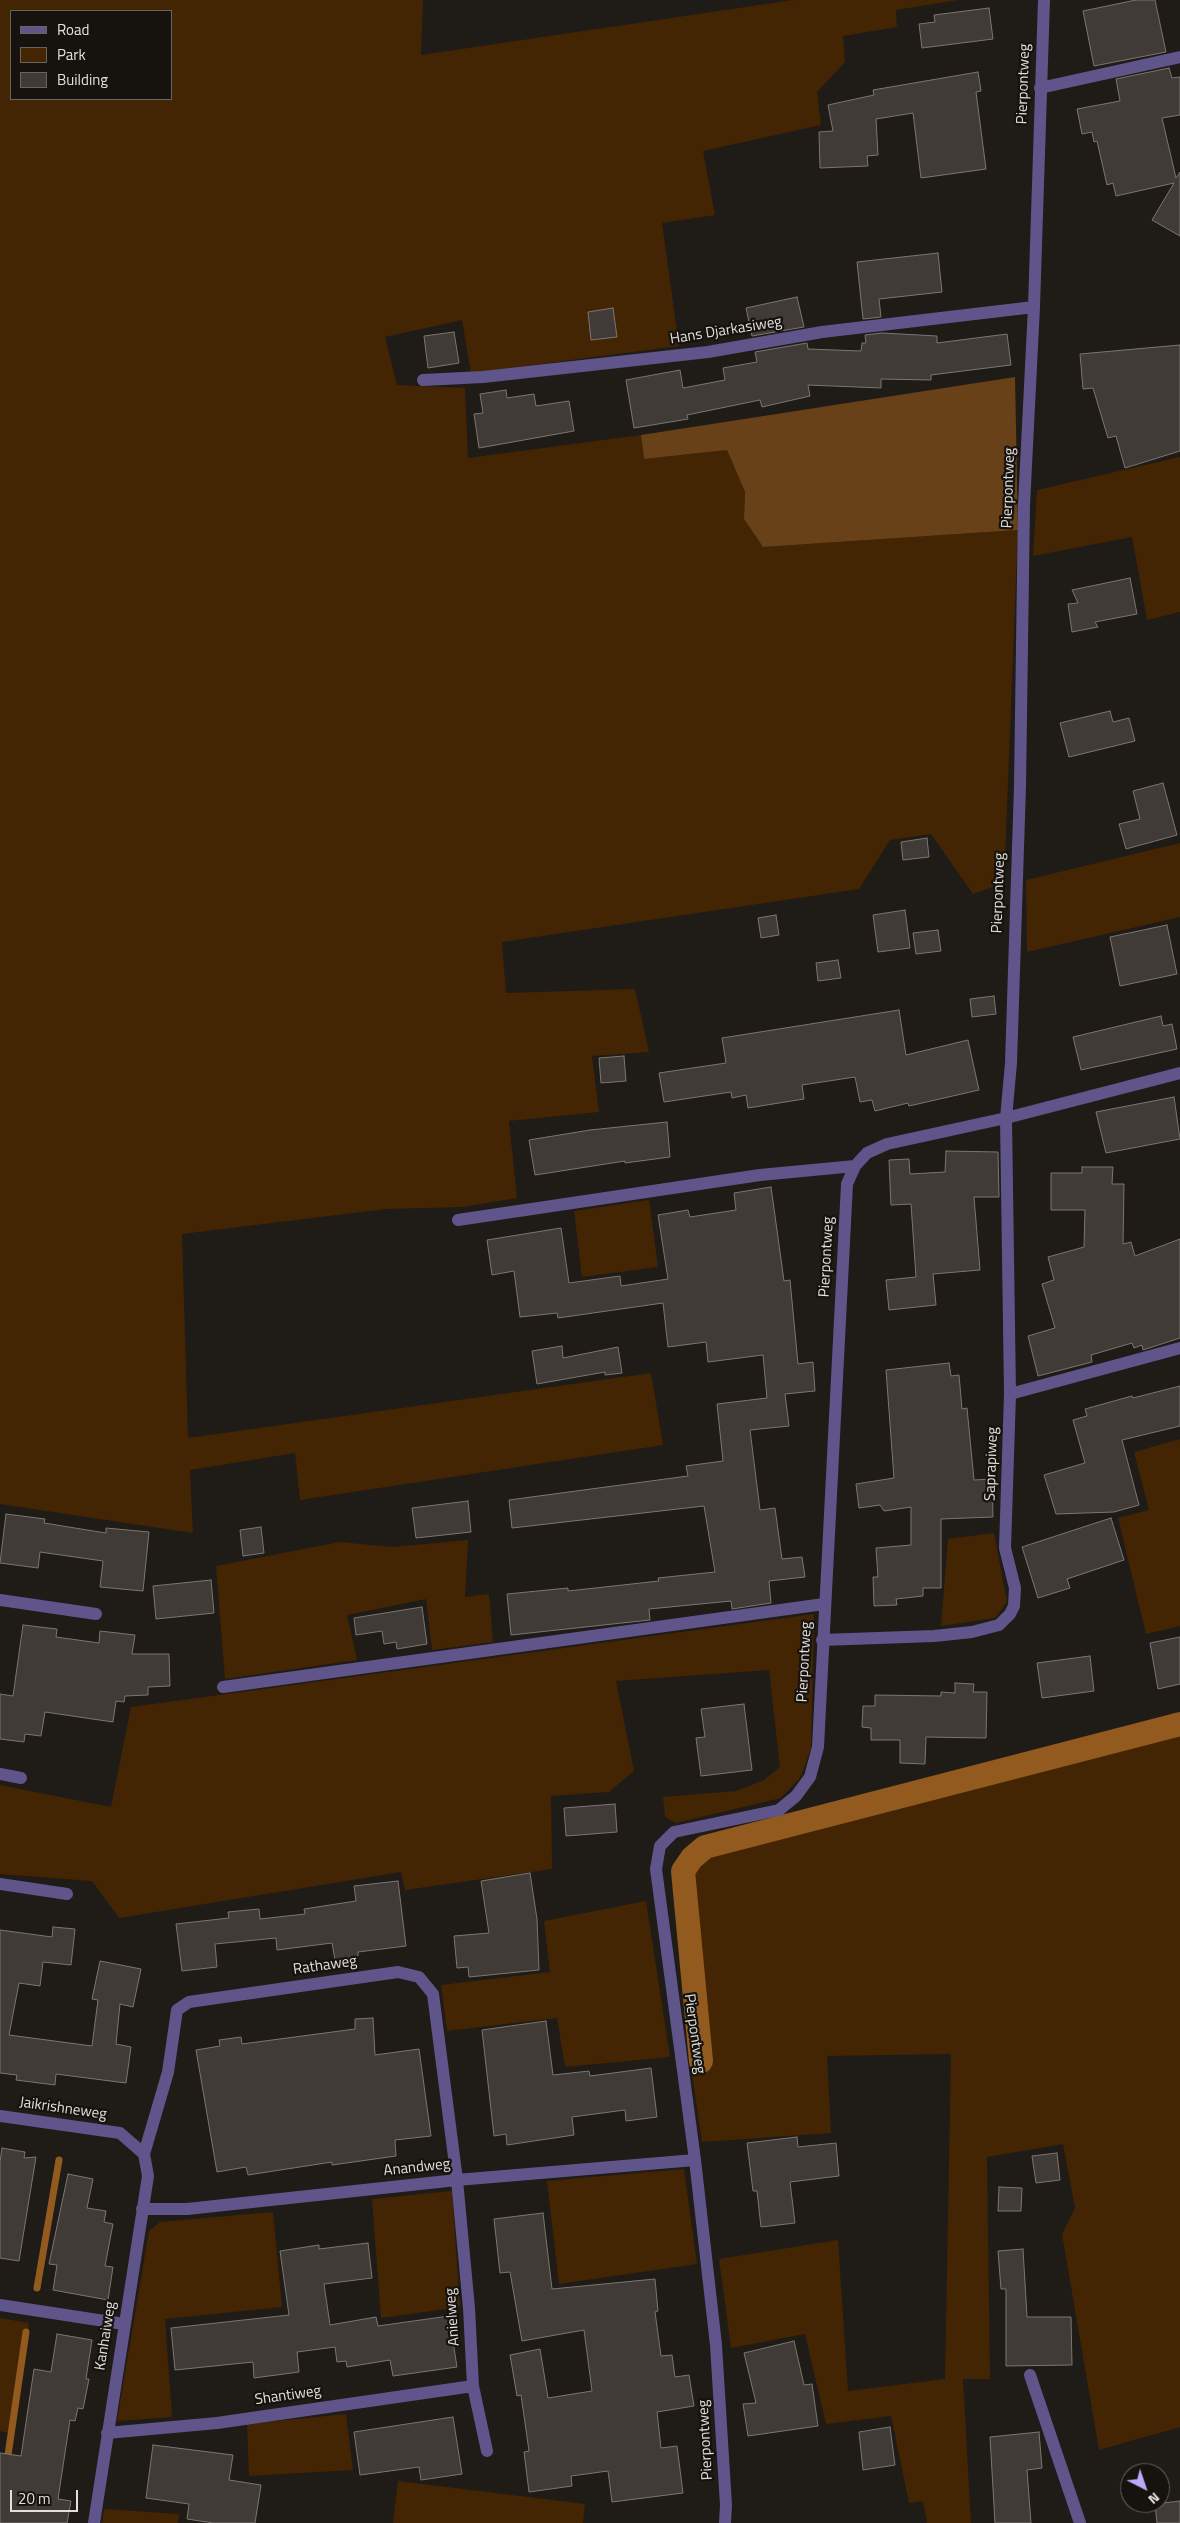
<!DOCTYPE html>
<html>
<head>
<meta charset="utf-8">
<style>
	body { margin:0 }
	#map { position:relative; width:1180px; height:2523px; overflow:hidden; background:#1f1b17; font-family:"Titillium Web",sans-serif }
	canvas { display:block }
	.legend { position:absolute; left:10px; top:10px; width:162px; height:90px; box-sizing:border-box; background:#16120e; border:1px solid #686460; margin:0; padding:6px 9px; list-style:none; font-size:15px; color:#e2dfdc }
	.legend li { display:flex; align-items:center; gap:10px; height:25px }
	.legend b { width:25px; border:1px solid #686460 }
	.north { position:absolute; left:1120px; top:2463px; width:50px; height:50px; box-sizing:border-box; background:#16120e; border:1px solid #686460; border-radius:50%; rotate:139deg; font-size:14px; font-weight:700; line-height:20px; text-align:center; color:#e2dfdc }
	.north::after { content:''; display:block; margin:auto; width:18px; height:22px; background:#b9abf7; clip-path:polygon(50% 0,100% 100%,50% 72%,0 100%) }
	.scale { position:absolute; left:10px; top:2490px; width:68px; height:22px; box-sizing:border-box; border:2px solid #e2dfdc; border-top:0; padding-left:6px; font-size:15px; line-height:18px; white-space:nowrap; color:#e2dfdc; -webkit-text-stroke:4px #16120e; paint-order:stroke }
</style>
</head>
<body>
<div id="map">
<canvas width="1180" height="2523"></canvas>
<ul class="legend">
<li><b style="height:6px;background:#60558b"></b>Road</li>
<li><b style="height:14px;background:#432503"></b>Park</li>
<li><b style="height:14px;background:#403b37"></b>Building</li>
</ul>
<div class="north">N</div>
<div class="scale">20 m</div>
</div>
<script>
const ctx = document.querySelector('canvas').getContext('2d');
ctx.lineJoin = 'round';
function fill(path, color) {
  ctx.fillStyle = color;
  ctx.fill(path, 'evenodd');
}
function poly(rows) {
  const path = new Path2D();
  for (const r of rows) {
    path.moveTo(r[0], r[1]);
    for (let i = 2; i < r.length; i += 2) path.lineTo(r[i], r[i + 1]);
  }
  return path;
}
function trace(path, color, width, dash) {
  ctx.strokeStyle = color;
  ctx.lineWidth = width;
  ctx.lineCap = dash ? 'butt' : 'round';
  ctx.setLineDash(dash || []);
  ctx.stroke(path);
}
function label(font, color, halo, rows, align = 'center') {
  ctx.font = font + ' "Titillium Web",sans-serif';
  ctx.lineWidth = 4.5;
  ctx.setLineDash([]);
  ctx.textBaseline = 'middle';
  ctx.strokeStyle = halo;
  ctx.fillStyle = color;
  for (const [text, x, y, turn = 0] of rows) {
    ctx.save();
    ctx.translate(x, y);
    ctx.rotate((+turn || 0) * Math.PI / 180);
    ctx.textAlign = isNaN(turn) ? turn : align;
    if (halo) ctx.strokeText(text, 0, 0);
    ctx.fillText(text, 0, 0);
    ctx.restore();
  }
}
fill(poly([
	[0,0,423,0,421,55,793,0,958,0,896,10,897,27,843,36,845,62,817,92,821,125,703,151,715,215,662,223,679,346,471,373,462,320,385,337,397,385,465,388,468,458,641,435,644,459,727,450,745,492,744,519,763,547,1018,530,1004,883,973,894,931,834,890,840,859,889,502,942,506,993,635,989,649,1052,592,1056,599,1112,509,1121,517,1198,462,1207,386,1209,182,1234,188,1438,651,1373,663,1445,300,1500,295,1453,190,1470,193,1533,0,1504],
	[11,11,171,11,171,99,11,99],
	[1180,457,1180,612,1147,620,1132,537,1033,556,1037,490],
	[1180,843,1180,917,1027,952,1026,880],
	[649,1200,658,1267,582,1277,574,1211],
	[1180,1439,1180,1626,1146,1634,1118,1518,1149,1510,1134,1452],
	[994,1533,1007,1602,995,1618,941,1626,948,1539],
	[468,1540,465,1597,489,1594,493,1642,432,1650,426,1599,347,1615,357,1660,225,1679,216,1566,340,1542,393,1547],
	[814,1614,811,1749,800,1778,781,1798,676,1823,665,1817,663,1797,736,1791,764,1780,780,1767,769,1670,616,1681,634,1771,609,1792,551,1796,552,1869,405,1890,401,1872,119,1918,92,1881,0,1874,0,1785,111,1807,131,1707],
	[1180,1724,1180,2427,1099,2450,1062,2234,1075,2208,1063,2144,987,2157,990,2379,963,2379,971,2523,927,2523,923,2501,909,2503,891,2416,826,2424,805,2334,731,2348,719,2259,838,2240,848,2391,945,2379,951,2054,827,2056,831,2133,702,2142,690,2060,700,2060,683,1871,692,1858,705,1847],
	[646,1901,670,2057,565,2067,557,2018,447,2031,441,1985,550,1972,544,1921],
	[684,2169,697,2264,559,2284,547,2181],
	[452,2191,460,2307,381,2318,372,2199],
	[273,2212,282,2307,165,2319,172,2417,117,2421,149,2231,160,2222],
	[0,2318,29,2323,12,2434,0,2431],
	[346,2414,353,2470,249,2476,247,2424],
	[398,2481,585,2504,583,2523,393,2523],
	[104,2509,179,2514,178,2523,102,2523]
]), '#432503');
fill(poly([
	[1015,377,1018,530,763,547,744,519,745,492,727,450,644,459,641,435]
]), '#684118');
trace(poly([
	[37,2288,59,2160],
	[7,2462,26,2332]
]), '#925a1e', 7);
trace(poly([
	[701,2061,683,1871,692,1858,705,1847,1180,1724]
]), '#925a1e', 24);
const building = poly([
	[1136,0,1155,0,1166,52,1094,66,1083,11,1136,0],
	[989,8,993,39,922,48,919,24,935,22,934,15,989,8],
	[1169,68,1172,78,1180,77,1180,115,1162,118,1176,178,1180,172,1180,236,1152,220,1174,183,1116,196,1113,183,1107,185,1097,141,1094,142,1092,132,1082,134,1077,109,1120,101,1116,79,1169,68],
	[978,72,981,91,976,92,986,169,921,178,913,113,876,119,878,155,867,156,868,166,820,168,819,132,833,131,828,105,874,95,873,90,978,72],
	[938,253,942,292,879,299,881,317,863,319,857,262,938,253],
	[797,297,804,327,752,336,746,308,797,297],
	[613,308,617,337,591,340,588,312,613,308],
	[454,332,459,363,428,368,424,336,454,332],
	[882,333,937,336,937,343,1007,334,1011,365,931,375,931,380,881,379,881,388,808,385,810,396,762,407,760,400,687,415,688,419,634,428,626,380,680,370,683,388,725,380,723,368,757,362,755,352,807,343,808,349,861,351,862,343,866,343,865,335,882,333],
	[1180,345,1180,451,1125,468,1116,436,1108,438,1093,388,1083,389,1080,354,1180,345],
	[506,390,507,398,534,394,536,406,569,401,574,431,479,448,474,414,483,413,480,394,506,390],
	[1130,578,1137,614,1095,622,1098,627,1072,632,1068,604,1078,603,1072,590,1130,578],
	[1110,711,1113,722,1129,718,1135,741,1069,757,1060,723,1110,711],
	[1163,783,1177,835,1126,849,1119,824,1140,819,1133,791,1163,783],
	[927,838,929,857,903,860,901,842,927,838],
	[905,910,910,948,878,952,873,915,905,910],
	[776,915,779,935,761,938,758,918,776,915],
	[1167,925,1177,974,1120,986,1110,937,1167,925],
	[938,930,941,951,916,954,913,933,938,930],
	[838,960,841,978,818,981,816,963,838,960],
	[994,996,996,1014,972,1017,970,999,994,996],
	[899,1010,906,1055,968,1040,979,1090,909,1106,908,1103,875,1111,872,1100,860,1102,855,1077,802,1085,804,1099,748,1108,746,1095,732,1098,731,1092,664,1102,659,1073,726,1063,722,1038,899,1010],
	[1161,1016,1163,1026,1172,1024,1177,1049,1081,1070,1073,1037,1161,1016],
	[624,1056,626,1081,601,1083,599,1058,624,1056],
	[1174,1097,1180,1139,1106,1153,1096,1112,1174,1097],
	[667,1122,670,1157,625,1163,625,1161,535,1175,529,1140,590,1130,667,1122],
	[946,1151,998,1152,999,1197,974,1197,980,1270,933,1274,936,1305,889,1310,886,1280,916,1277,911,1204,891,1205,889,1160,909,1159,910,1174,945,1172,946,1151],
	[1082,1167,1113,1167,1112,1184,1124,1184,1123,1244,1131,1242,1135,1256,1180,1239,1180,1338,1143,1350,1142,1345,1134,1348,1132,1343,1091,1355,1092,1362,1038,1376,1028,1336,1055,1328,1042,1284,1054,1280,1048,1257,1084,1247,1085,1210,1051,1210,1051,1173,1082,1173,1082,1167],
	[771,1187,784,1281,790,1280,798,1364,813,1362,815,1391,785,1394,789,1426,750,1430,760,1510,775,1508,782,1559,802,1557,805,1577,769,1581,771,1603,732,1609,731,1601,649,1609,650,1620,511,1635,507,1594,568,1588,568,1591,659,1581,658,1578,715,1572,704,1506,512,1528,509,1500,688,1476,686,1466,723,1461,717,1404,767,1398,763,1355,708,1362,706,1342,668,1347,663,1303,558,1318,557,1313,520,1317,514,1271,492,1275,487,1240,561,1228,569,1283,620,1276,621,1286,668,1279,658,1215,688,1210,690,1217,736,1210,734,1193,771,1187],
	[562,1346,563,1358,618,1347,622,1373,605,1375,605,1372,537,1384,532,1351,562,1346],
	[949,1363,951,1376,959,1375,962,1409,967,1408,974,1480,992,1479,993,1517,941,1519,941,1588,923,1588,923,1596,896,1599,897,1605,874,1606,873,1577,878,1577,876,1548,911,1545,911,1507,884,1511,880,1505,859,1508,856,1484,894,1478,886,1370,949,1363],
	[1180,1386,1180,1426,1122,1440,1139,1505,1114,1512,1056,1514,1044,1475,1085,1463,1073,1420,1087,1416,1085,1409,1132,1396,1133,1398,1180,1386],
	[468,1501,471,1532,416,1538,412,1508,468,1501],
	[6,1514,45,1519,44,1523,106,1533,106,1528,149,1532,143,1591,100,1587,103,1561,40,1552,38,1568,0,1563,6,1514],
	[1111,1518,1124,1560,1067,1579,1070,1588,1038,1598,1022,1547,1111,1518],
	[261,1527,264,1553,243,1556,240,1530,261,1527],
	[211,1580,214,1613,156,1619,153,1586,211,1580],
	[422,1607,427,1644,397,1649,396,1642,384,1644,382,1631,356,1635,354,1618,422,1607],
	[23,1625,57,1629,56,1637,99,1643,100,1631,135,1635,132,1654,169,1654,170,1686,148,1687,148,1695,125,1696,124,1702,116,1701,113,1722,45,1712,41,1736,25,1734,24,1742,0,1739,0,1694,13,1696,23,1625],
	[1180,1637,1180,1684,1158,1689,1150,1643,1180,1637],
	[1090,1656,1094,1691,1042,1698,1037,1663,1090,1656],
	[955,1683,974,1684,973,1692,987,1692,986,1738,926,1737,925,1764,900,1763,900,1740,871,1740,871,1728,862,1727,863,1706,875,1706,875,1695,941,1696,941,1692,955,1693,955,1683],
	[744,1704,752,1770,701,1776,696,1738,705,1737,701,1709,744,1704],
	[615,1804,617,1832,566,1836,564,1808,615,1804],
	[530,1873,537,1919,539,1970,469,1977,468,1967,457,1968,454,1936,489,1933,481,1881,530,1873],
	[398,1881,406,1946,358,1952,358,1956,335,1960,332,1943,277,1950,276,1938,215,1944,217,1967,182,1971,176,1924,229,1918,228,1912,259,1909,260,1919,305,1914,304,1909,356,1901,354,1886,398,1881],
	[53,1927,75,1929,71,1965,43,1962,40,1986,19,1983,9,2035,92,2046,98,2000,92,1999,100,1961,141,1969,133,2007,120,2004,116,2044,131,2047,126,2083,56,2074,55,2085,16,2080,17,2075,0,2073,0,1930,52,1937,53,1927],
	[373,2018,375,2055,419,2049,431,2136,395,2140,396,2156,332,2165,332,2162,248,2175,246,2167,217,2172,196,2050,220,2046,219,2040,241,2037,242,2044,355,2029,355,2019,373,2018],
	[546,2021,553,2075,589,2071,590,2076,651,2068,657,2117,626,2121,625,2110,572,2117,574,2135,507,2145,506,2134,494,2136,482,2030,546,2021],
	[797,2137,798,2147,836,2143,839,2176,790,2182,795,2223,761,2227,757,2191,753,2191,747,2143,797,2137],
	[2,2148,25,2152,24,2158,36,2157,19,2261,0,2258,0,2162,2,2148],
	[1057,2153,1060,2180,1036,2183,1032,2156,1057,2153],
	[68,2174,93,2179,87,2208,106,2211,104,2222,113,2224,105,2266,113,2267,108,2300,53,2290,57,2265,49,2264,68,2174],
	[999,2187,1022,2188,1021,2211,998,2211,999,2187],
	[543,2213,552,2289,655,2279,658,2311,655,2312,661,2356,672,2355,675,2377,689,2375,694,2406,657,2412,661,2448,677,2446,683,2493,612,2502,608,2471,571,2476,572,2486,529,2492,524,2452,529,2451,521,2395,517,2396,510,2355,540,2349,548,2398,592,2391,584,2330,522,2341,510,2272,500,2273,494,2219,543,2213],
	[368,2243,372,2278,324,2284,330,2325,376,2317,378,2326,449,2316,457,2367,393,2376,390,2360,347,2367,346,2361,337,2362,335,2347,297,2352,299,2372,254,2378,253,2362,175,2370,171,2328,289,2315,280,2251,319,2245,319,2249,368,2243],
	[1023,2249,1027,2317,1071,2317,1072,2365,1006,2366,1006,2289,1001,2289,998,2251,1023,2249],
	[57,2334,92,2340,86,2379,89,2379,83,2409,78,2408,75,2421,70,2420,58,2499,71,2501,67,2523,0,2523,0,2453,21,2456,34,2369,51,2372,57,2334],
	[794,2341,804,2385,812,2384,818,2426,748,2436,743,2404,756,2403,744,2353,794,2341],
	[453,2417,462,2474,421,2480,419,2467,360,2475,354,2432,453,2417],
	[890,2427,895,2465,863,2470,859,2432,890,2427],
	[1039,2432,1042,2468,1027,2470,1031,2523,995,2523,990,2437,1039,2432],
	[153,2445,233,2455,229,2480,261,2485,255,2523,213,2523,187,2519,189,2504,146,2498,153,2445],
	[1180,2501,1180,2523,1157,2523,1155,2504,1180,2501]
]);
fill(building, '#403b37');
trace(building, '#7c7672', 1);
trace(poly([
	[1040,88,1180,57],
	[423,380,483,377,708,352,822,332,1034,307],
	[458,1220,760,1175,855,1166],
	[1010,1394,1180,1348],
	[0,1600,96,1614],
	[822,1640,934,1636,972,1632,999,1625,1010,1614,1014,1606,1015,1588,1005,1548,1010,1394,1006,1118,1180,1073],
	[223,1687,824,1604],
	[0,1774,21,1778],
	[0,1884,67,1894],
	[0,2116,120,2133,144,2154],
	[142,2209,187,2209,457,2180,695,2160],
	[0,2305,124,2324],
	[1030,2375,1080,2523],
	[107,2433,217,2423,473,2386],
	[94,2523,148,2176,144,2154,168,2072,177,2010,189,2002,398,1972,419,1977,433,1994,457,2180,469,2308,473,2386,487,2451],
	[725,2523,726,2505,716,2345,695,2160,656,1869,660,1846,674,1832,779,1810,796,1796,810,1777,818,1747,847,1184,855,1166,867,1153,887,1144,1006,1118,1011,1063,1020,786,1024,505,1034,307,1044,0]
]), '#60558b', 12);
label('15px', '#e2dfdc', '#16120e', [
	["Pierpontweg",1024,84,-88],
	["Hans Djarkasiweg",726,331,-9],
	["Pierpontweg",1009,488,-88],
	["Pierpontweg",999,893,-88],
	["Pierpontweg",827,1257,-87],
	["Saprapiweg",992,1464,-88],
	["Pierpontweg",805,1662,-87],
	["Rathaweg",325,1966,-8],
	["Pierpontweg",694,2034,82],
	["Jaikrishneweg",63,2109,8],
	["Anandweg",417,2168,-6],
	["Anielweg",453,2317,-94],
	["Kanhaiweg",106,2336,-81],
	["Shantiweg",288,2396,-8],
	["Pierpontweg",706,2440,-93]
]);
</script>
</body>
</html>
